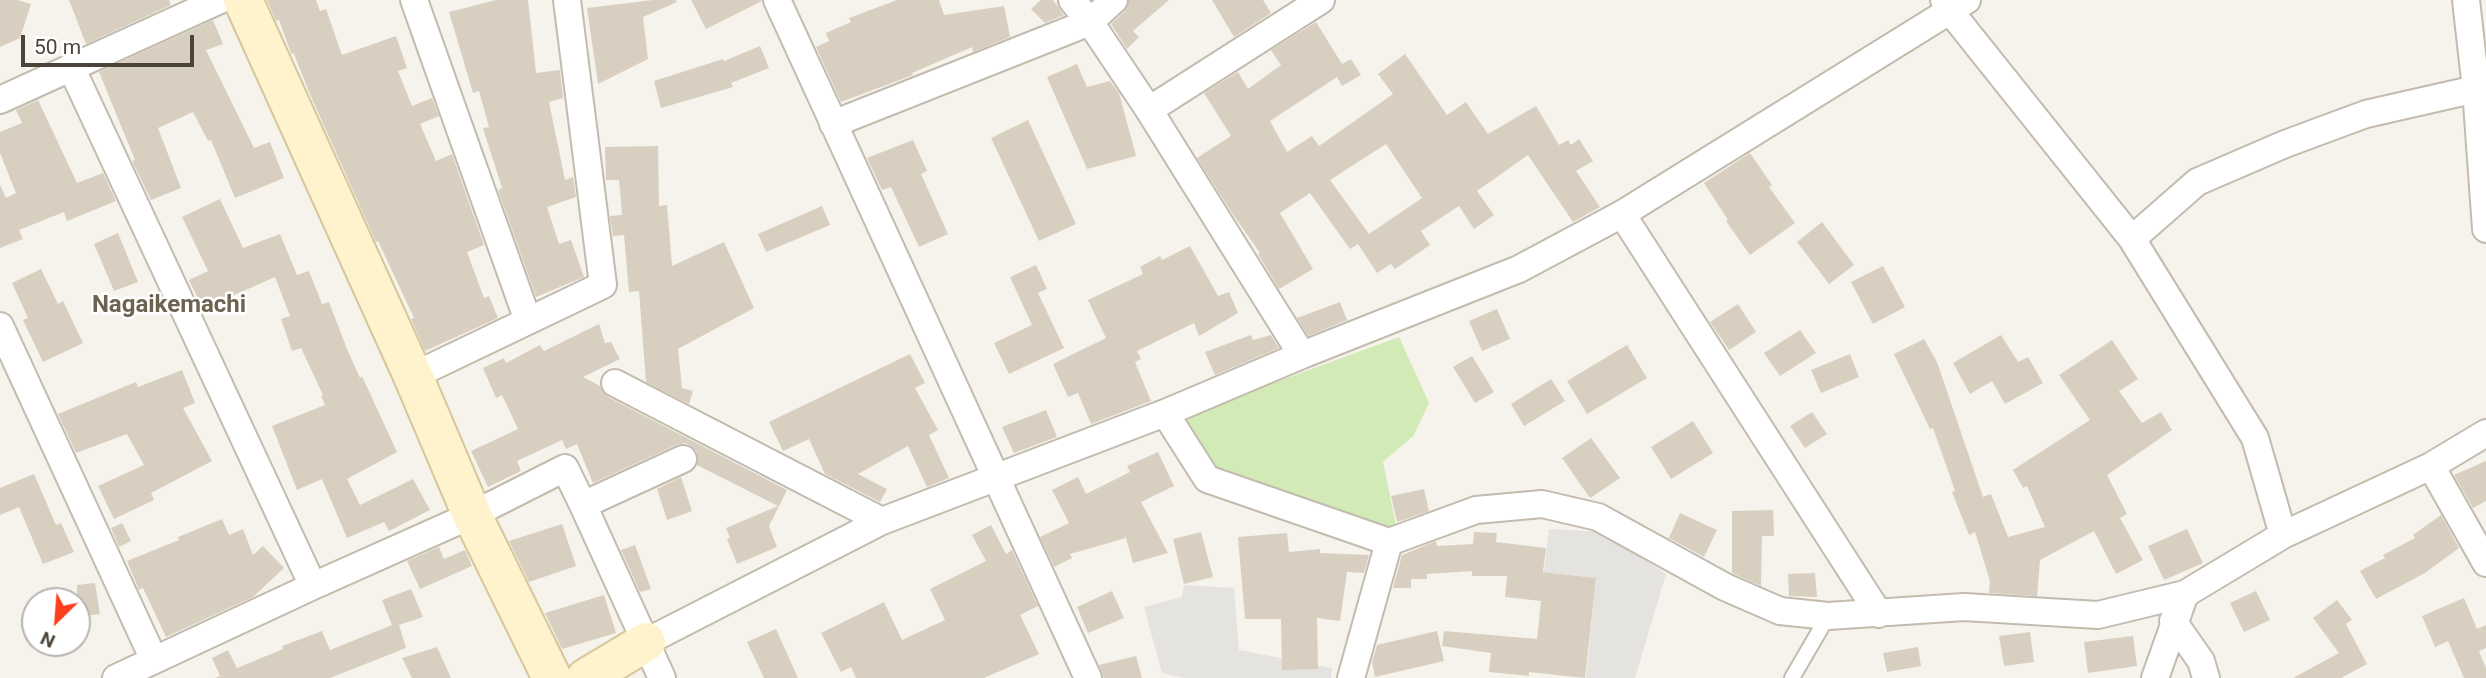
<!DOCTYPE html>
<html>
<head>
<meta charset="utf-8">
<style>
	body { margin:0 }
	#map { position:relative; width:2486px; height:678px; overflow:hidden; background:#f6f3ec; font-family:Roboto,sans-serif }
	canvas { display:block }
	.north { position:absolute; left:21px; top:587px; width:70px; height:70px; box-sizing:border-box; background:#fff; border:2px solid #b7b4b0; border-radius:50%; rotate:205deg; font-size:19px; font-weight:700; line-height:28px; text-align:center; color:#4b4439 }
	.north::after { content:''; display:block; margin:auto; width:24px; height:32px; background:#fc3f1d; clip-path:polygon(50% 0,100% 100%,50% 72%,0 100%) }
	.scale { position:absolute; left:21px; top:35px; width:173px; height:32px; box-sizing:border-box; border:4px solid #4b4439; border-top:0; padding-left:9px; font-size:21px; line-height:24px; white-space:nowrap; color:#4b4439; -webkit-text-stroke:5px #fff; paint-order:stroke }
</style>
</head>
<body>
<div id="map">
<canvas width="2486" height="678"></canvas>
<div class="north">N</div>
<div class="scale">50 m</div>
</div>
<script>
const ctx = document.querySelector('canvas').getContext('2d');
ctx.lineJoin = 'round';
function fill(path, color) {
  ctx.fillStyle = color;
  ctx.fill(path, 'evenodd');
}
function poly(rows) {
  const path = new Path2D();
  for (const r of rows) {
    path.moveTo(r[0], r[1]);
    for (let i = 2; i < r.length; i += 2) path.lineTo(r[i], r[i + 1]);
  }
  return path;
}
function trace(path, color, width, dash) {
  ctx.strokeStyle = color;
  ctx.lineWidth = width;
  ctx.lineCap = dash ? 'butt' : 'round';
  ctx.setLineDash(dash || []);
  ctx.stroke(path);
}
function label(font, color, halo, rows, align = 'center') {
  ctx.font = font + ' Roboto,sans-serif';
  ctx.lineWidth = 5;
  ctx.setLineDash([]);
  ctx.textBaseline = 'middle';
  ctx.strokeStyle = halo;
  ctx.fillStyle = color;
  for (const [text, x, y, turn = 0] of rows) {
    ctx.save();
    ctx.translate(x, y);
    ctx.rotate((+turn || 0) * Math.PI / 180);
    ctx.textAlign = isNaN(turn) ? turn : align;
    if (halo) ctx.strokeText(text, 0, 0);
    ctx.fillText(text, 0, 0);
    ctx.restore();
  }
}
fill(poly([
	[1399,337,1429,403,1414,435,1383,462,1396,526,1379,526,1213,469,1178,418]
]), '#d2eab5');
fill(poly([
	[1549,529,1604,532,1666,574,1635,678,1586,678,1596,578,1544,572],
	[1184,585,1234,588,1239,650,1332,668,1331,678,1184,678,1162,673,1144,607,1182,597]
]), '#e5e3e0');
fill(poly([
	[0,0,17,0,31,4,20,38,0,47],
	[69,0,169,0,171,5,86,44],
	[267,0,316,0,320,11,326,9,342,55,396,36,407,68,398,71,412,106,432,98,439,116,420,124,436,161,452,154,484,245,467,252,484,298,489,296,498,318,425,351,411,319,414,318,378,241,376,242,309,92,294,54,291,53,279,20,276,21],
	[496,0,528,0,536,73,560,70,563,98,549,102,565,180,573,177,576,197,547,207,559,244,571,240,584,277,536,297,498,190,502,188,483,128,489,127,479,91,473,93,449,12],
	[653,0,676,0,677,2,643,17,648,59,598,84,587,8],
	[691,0,761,0,762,1,706,29],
	[897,0,939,0,944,15,1004,6,1010,37,973,52,972,47,912,73,913,75,841,102,816,47,829,41,826,33,851,22,849,18],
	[1041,0,1053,0,1064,15,1045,23,1031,9],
	[1129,0,1169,0,1133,31,1139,37,1127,49,1111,24,1125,11],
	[1212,0,1263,0,1271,13,1234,37],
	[213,20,223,44,206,50,254,148,270,142,284,178,235,198,211,140,208,141,193,112,158,128,181,188,151,200,132,161,135,160,99,72],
	[1316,22,1342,64,1351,59,1361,75,1342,86,1337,77,1270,121,1287,152,1312,136,1319,146,1393,94,1378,74,1405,54,1447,115,1466,102,1488,134,1536,106,1559,145,1568,140,1571,145,1579,139,1593,161,1576,171,1600,207,1573,222,1528,155,1477,191,1494,215,1474,229,1459,206,1421,231,1430,245,1395,269,1391,264,1377,273,1358,244,1350,249,1310,193,1280,213,1313,269,1279,289,1258,254,1260,253,1232,213,1197,158,1231,136,1204,93,1238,72,1248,89,1281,65,1271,50],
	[1386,144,1422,198,1369,234,1330,180],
	[760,46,769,68,731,83,733,87,661,108,654,81,723,59,724,61],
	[1077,64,1087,87,1110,81,1119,93,1136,156,1087,169,1047,77],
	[38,100,77,183,103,173,116,201,67,221,64,212,19,230,23,239,0,248,0,185,6,198,16,193,0,153,0,132,22,123,16,110],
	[1028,120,1076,224,1039,241,991,138],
	[913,140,927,171,921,174,948,234,919,247,891,187,882,190,867,158],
	[658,146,659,206,667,205,672,266,724,242,754,308,678,349,682,388,693,391,689,404,646,382,639,291,629,292,624,235,613,236,610,216,622,215,619,180,606,180,605,147],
	[1750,153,1772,185,1769,187,1795,223,1750,255,1726,221,1728,220,1704,183],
	[220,199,243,248,280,234,297,275,309,271,322,304,329,302,347,349,360,378,362,376,397,452,347,479,360,505,413,479,430,510,389,531,384,522,347,538,322,479,297,490,272,426,325,405,321,396,323,395,301,348,292,351,281,319,290,316,275,277,203,309,189,280,208,271,182,217],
	[822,206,830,225,766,252,758,234],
	[1822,222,1854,265,1829,284,1797,242],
	[118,233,138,282,114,291,94,244],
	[1190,246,1218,296,1229,292,1238,313,1199,336,1194,323,1137,351,1141,359,1135,362,1151,401,1091,424,1078,393,1068,397,1053,364,1106,338,1088,300,1143,274,1140,267,1160,256,1162,260],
	[1036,265,1047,289,1038,293,1064,348,1009,374,994,343,1032,325,1010,277],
	[1883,266,1905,307,1873,324,1851,282],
	[41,269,58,304,63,301,83,343,43,362,23,320,28,318,12,283],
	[1340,302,1347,320,1308,336,1297,318],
	[1738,304,1756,332,1729,350,1710,322],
	[1497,309,1510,339,1482,351,1469,321],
	[599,324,605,343,611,342,620,359,583,377,600,386,608,397,787,490,769,526,777,547,737,564,727,539,730,538,726,528,778,506,697,465,697,452,691,446,685,443,676,445,593,483,577,444,566,449,562,440,517,461,521,471,488,487,471,451,518,429,502,395,496,398,483,368,504,358,506,363,540,345,544,351],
	[1800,330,1816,353,1780,376,1764,353],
	[1251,335,1253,340,1271,335,1279,348,1215,375,1205,352],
	[2001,335,2018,362,2028,357,2043,383,2005,404,1992,381,1970,394,1953,363],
	[1924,339,1937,362,1983,497,1991,494,2008,537,2045,527,2027,486,2023,488,2013,470,2090,420,2059,375,2112,340,2138,379,2119,391,2142,423,2161,412,2172,430,2107,475,2127,514,2120,518,2143,560,2116,574,2094,531,2040,560,2037,596,1989,593,1990,581,1975,532,1969,535,1952,492,1955,491,1933,428,1930,429,1894,354],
	[1627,345,1647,378,1587,414,1567,381],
	[910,354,925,383,915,388,938,430,929,435,949,478,927,487,908,446,858,474,887,489,880,502,825,474,809,439,783,451,769,422],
	[1850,354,1859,377,1821,393,1811,370],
	[1472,356,1494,392,1475,403,1453,367],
	[182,370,195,403,183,408,212,461,151,493,154,500,114,519,98,486,144,465,127,434,76,453,58,414,136,382,138,387],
	[1551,379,1565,401,1524,426,1511,404],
	[1046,410,1057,437,1014,453,1002,427],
	[1812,412,1827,434,1805,448,1790,426],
	[1693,421,1713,453,1671,479,1651,447],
	[1591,438,1620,478,1590,498,1562,458],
	[1158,452,1174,486,1141,502,1168,553,1133,563,1126,538,1070,554,1072,558,1054,567,1040,537,1069,523,1052,490,1078,477,1086,494,1130,472,1127,466],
	[2486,461,2486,501,2473,508,2454,475],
	[34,474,56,525,61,523,74,552,43,564,19,507,0,515,0,488],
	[681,477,692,511,667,520,657,489],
	[1424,489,1429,511,1397,522,1391,496],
	[1773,510,1774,536,1762,536,1761,586,1732,573,1732,511],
	[1680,513,1717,530,1704,557,1669,538],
	[2441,515,2459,548,2425,573,2376,599,2360,571,2385,558,2383,555,2415,538,2413,535],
	[222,519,229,535,243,529,253,555,263,546,284,568,253,597,166,637,143,588,139,590,127,561,179,540,178,537],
	[122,523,131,541,119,547,111,528],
	[562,524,576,566,529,582,509,541],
	[991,525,1006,554,1012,550,1038,606,1020,615,1039,654,984,678,856,678,851,667,841,672,821,633,884,602,902,640,945,620,930,589,986,561,972,535],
	[2187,529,2203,563,2164,580,2148,546],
	[1201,532,1213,577,1184,584,1173,539],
	[1474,532,1497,533,1496,542,1546,548,1543,572,1596,578,1585,678,1529,672,1529,676,1489,672,1491,653,1442,646,1444,631,1537,639,1541,601,1505,597,1507,576,1472,576,1472,571,1427,574,1427,579,1411,579,1411,588,1393,588,1402,555,1436,541,1437,546,1473,544],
	[1287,533,1289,552,1320,549,1320,553,1369,555,1364,573,1347,572,1340,621,1317,618,1318,669,1282,670,1281,619,1245,619,1238,537],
	[635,545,651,589,640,592,621,550],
	[439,547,444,559,465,550,472,566,420,589,407,561],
	[1815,573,1817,597,1789,596,1788,574],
	[95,583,100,614,77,617,77,585],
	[411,589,423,617,399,625,406,648,330,678,215,678,220,676,212,658,228,650,237,668,283,649,282,646,322,631,330,650,392,625,382,600],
	[1112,591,1124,618,1088,633,1077,607],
	[2256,591,2270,620,2244,632,2230,603],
	[604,595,616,633,562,649,545,613],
	[2464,598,2477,629,2486,625,2486,648,2479,651,2486,668,2486,678,2464,678,2448,641,2435,647,2422,616],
	[2337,600,2352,620,2346,624,2367,664,2341,678,2293,678,2339,653,2313,618],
	[776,629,798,678,764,678,747,642],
	[1437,631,1444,661,1375,677,1372,662,1377,645],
	[2030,632,2034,662,2004,666,1999,636],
	[2133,636,2137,666,2088,673,2084,642],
	[437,647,451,678,412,678,402,658],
	[1918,647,1921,666,1887,672,1883,653],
	[1136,656,1142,678,1104,678,1099,665]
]), '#d8cfc1');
const lane = poly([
	[1792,678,1828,616]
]);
const street = poly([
	[414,0,528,321],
	[777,0,1088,678],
	[1072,0,1090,22,1149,110,1302,355],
	[1944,0,1950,11,2132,239,2255,438,2283,535],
	[2466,0,2476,89,2486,229],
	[71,67,313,586],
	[0,100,220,0],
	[1149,110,1321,0],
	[833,124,1090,22,1114,0],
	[1622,214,1879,614],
	[2132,239,2197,182,2285,144,2366,114,2476,89],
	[0,326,154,660],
	[413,376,603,285,567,0],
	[615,383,882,521],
	[1165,413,1207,479,1389,542,1476,510,1542,504,1598,517,1725,587,1780,611,1828,616,1964,607,2098,615,2185,594,2283,535,2431,466,2486,433],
	[2431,466,2486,563],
	[2173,621,2201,661,2206,678],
	[646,642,882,521,1165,413,1302,355,1519,269,1622,214,1967,0],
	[116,678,313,586,472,515,565,468,583,505],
	[662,678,583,505,683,459],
	[1351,678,1389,542],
	[2155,678,2185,594]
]);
const secondary = poly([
	[243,0,413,376,472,515,552,678],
	[586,678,646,642]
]);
trace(lane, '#c2bbae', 18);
trace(street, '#c2bbae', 30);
trace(secondary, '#d6c79b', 42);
trace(lane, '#fff', 14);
trace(street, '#fff', 26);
trace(secondary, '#fff3cd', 38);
label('bold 24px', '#6e6250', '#fff', [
	["Nagaikemachi",169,306]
]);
</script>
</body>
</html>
